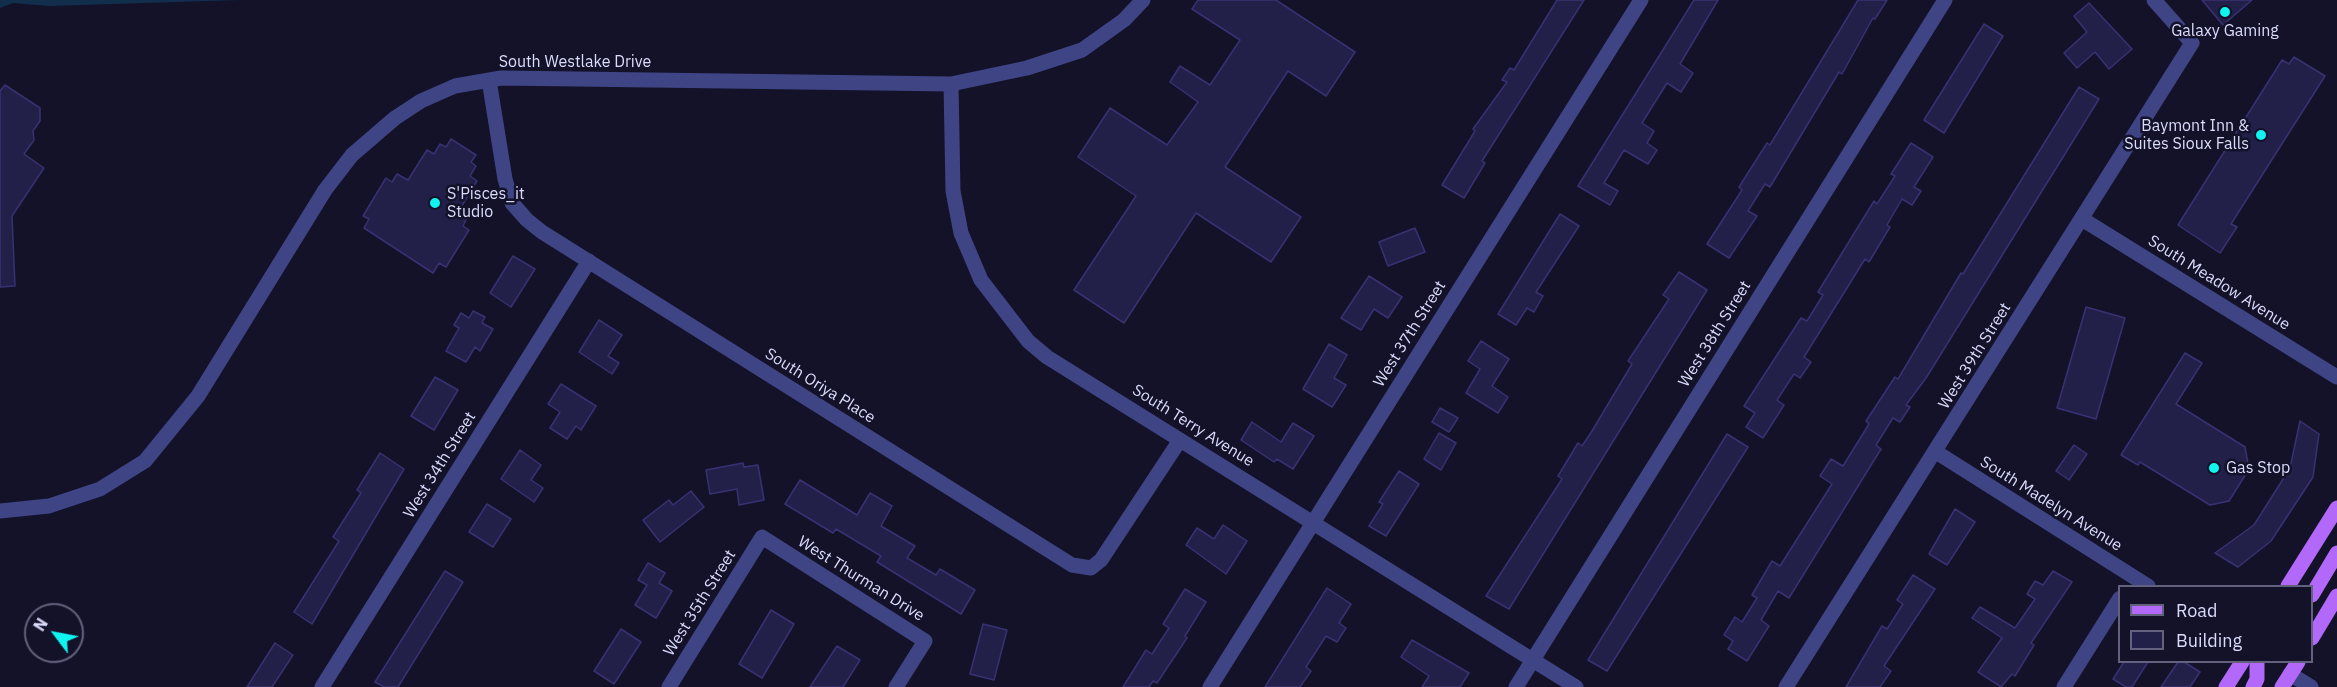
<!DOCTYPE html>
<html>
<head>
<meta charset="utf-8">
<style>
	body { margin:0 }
	#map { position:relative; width:2337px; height:687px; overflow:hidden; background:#131229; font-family:"IBM Plex Sans",sans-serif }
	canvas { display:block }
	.legend { position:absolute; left:2118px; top:585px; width:195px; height:78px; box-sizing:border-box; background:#131229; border:2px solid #63627e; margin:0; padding:8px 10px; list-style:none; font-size:18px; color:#dbdbfd }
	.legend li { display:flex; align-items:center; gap:12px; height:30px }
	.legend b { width:30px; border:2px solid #63627e }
	.north { position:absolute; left:24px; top:603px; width:60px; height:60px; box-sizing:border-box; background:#131229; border:2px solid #63627e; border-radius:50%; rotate:302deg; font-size:16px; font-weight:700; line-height:24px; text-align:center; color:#dbdbfd }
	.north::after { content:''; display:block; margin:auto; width:21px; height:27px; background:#11f3f1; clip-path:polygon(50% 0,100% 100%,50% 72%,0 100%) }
</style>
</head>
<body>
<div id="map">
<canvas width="2337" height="687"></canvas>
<ul class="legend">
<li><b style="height:8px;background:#b268f8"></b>Road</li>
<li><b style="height:16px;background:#221f49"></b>Building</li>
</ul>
<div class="north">N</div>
</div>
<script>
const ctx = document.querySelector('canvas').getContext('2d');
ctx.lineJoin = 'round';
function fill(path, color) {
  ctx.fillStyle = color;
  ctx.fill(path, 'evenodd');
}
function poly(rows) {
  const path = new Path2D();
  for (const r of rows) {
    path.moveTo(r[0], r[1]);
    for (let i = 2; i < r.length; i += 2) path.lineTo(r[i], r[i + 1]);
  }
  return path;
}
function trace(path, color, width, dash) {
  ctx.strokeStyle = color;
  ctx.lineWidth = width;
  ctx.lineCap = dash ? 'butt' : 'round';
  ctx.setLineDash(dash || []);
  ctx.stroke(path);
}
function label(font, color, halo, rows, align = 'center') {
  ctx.font = font + ' "IBM Plex Sans",sans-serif';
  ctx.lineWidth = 5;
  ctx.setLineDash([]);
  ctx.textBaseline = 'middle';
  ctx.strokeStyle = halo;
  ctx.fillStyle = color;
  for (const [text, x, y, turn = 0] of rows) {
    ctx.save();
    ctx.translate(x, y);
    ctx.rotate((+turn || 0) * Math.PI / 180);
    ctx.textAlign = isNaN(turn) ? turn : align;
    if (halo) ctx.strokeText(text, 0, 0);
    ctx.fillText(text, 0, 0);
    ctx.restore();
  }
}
fill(poly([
	[0,0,240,0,49,6,13,3,0,8]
]), '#122e4d');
const building = poly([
	[1198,0,1276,0,1355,52,1326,96,1288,71,1225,167,1301,217,1271,262,1196,213,1124,323,1074,290,1136,196,1078,157,1110,108,1167,145,1198,102,1170,82,1180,66,1210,85,1240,40,1192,9,1198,0],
	[1557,0,1584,0,1482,161,1485,163,1464,198,1442,185,1475,131,1473,129,1507,82,1502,80,1510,68,1514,70,1557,0],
	[1694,0,1718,0,1680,64,1693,73,1681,92,1667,83,1642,123,1654,131,1647,143,1657,150,1648,164,1624,150,1604,183,1618,191,1610,205,1578,186,1694,0],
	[1858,0,1887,0,1875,19,1873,18,1842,74,1839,72,1770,187,1765,184,1748,211,1757,216,1729,258,1707,244,1742,190,1739,187,1767,143,1770,145,1858,0],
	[2202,0,2252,0,2223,25,2202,0],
	[2089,3,2132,49,2109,69,2095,52,2077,68,2064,53,2087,32,2074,16,2089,3],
	[1984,24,2003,36,1944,133,1924,120,1984,24],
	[2294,57,2325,76,2231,224,2237,227,2220,253,2178,225,2282,60,2289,64,2294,57],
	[5,85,40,108,40,121,33,131,34,140,24,154,44,168,12,216,15,286,0,287,0,91,5,85],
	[2079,87,2099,99,1926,378,1906,405,1910,407,1900,422,1893,418,1876,445,1881,449,1789,598,1778,591,1761,620,1769,626,1747,661,1728,649,1733,641,1724,635,1735,617,1742,622,1757,598,1752,595,1772,561,1780,566,1832,484,1820,476,1831,459,1843,466,1869,424,1866,421,1895,377,1898,379,1961,273,1963,274,2079,87],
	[451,139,476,155,471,162,476,166,470,176,477,181,458,212,467,218,463,226,469,230,446,267,439,263,433,273,364,228,369,219,363,216,386,178,392,182,397,174,408,180,427,150,434,154,440,144,446,147,451,139],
	[1911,143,1933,157,1914,187,1921,191,1912,205,1902,199,1887,225,1890,227,1869,262,1865,259,1804,357,1811,362,1800,378,1794,374,1777,400,1784,405,1763,438,1746,427,1755,413,1744,406,1801,318,1807,321,1823,295,1818,292,1874,201,1877,204,1895,176,1891,174,1911,143],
	[1560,214,1579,226,1536,292,1543,296,1534,312,1527,308,1516,325,1498,314,1560,214],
	[1415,228,1425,252,1388,266,1379,242,1415,228],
	[513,256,535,269,511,307,490,293,513,256],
	[1679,272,1707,290,1509,609,1486,596,1562,479,1558,476,1578,443,1582,446,1592,431,1632,364,1628,361,1669,299,1663,295,1679,272],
	[1369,276,1402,297,1388,318,1374,309,1361,330,1341,318,1369,276],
	[2086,307,2125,318,2096,419,2057,408,2086,307],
	[473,311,485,317,482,323,493,329,480,351,475,347,466,362,446,351,459,328,454,325,461,313,469,318,473,311],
	[599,320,622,335,608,356,619,363,612,374,579,352,599,320],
	[1481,341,1509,359,1492,386,1508,397,1498,413,1466,393,1480,369,1468,361,1481,341],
	[1329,344,1347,355,1334,378,1346,385,1332,407,1303,389,1329,344],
	[2185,353,2202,363,2176,404,2245,447,2249,469,2229,501,2210,505,2140,462,2138,465,2121,455,2185,353],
	[435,377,458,390,434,430,411,416,435,377],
	[561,384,596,406,581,430,576,426,567,439,550,428,560,412,548,404,561,384],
	[1440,408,1458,418,1449,432,1432,422,1440,408],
	[2300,421,2319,434,2313,477,2271,541,2238,567,2215,553,2254,525,2290,468,2300,421],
	[1252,422,1281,442,1293,423,1314,436,1293,469,1277,459,1274,462,1241,440,1252,422],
	[1439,433,1456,443,1441,470,1424,459,1439,433],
	[1727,434,1748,447,1607,671,1588,660,1727,434],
	[2074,445,2087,454,2069,480,2056,471,2074,445],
	[520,450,541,465,531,480,543,488,534,502,501,479,520,450],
	[380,453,404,469,312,624,294,612,339,541,333,537,361,493,357,490,380,453],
	[743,463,744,467,758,465,764,500,739,505,737,489,710,494,706,470,743,463],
	[1399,471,1419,484,1386,536,1369,526,1383,504,1379,502,1399,471],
	[800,480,857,515,870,493,892,506,881,526,915,546,907,558,936,575,940,569,975,590,961,614,877,562,881,556,836,529,833,533,785,504,800,480],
	[691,491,704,507,660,542,643,520,669,500,673,505,691,491],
	[487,504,511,519,493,547,469,532,487,504],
	[1955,509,1975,522,1947,565,1929,554,1955,509],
	[1223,525,1247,541,1226,574,1186,545,1197,528,1214,539,1223,525],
	[648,563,665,573,659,583,672,591,656,618,635,605,647,585,638,580,648,563],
	[445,571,463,582,398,687,384,687,375,682,445,571],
	[2053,571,2072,582,2031,643,2034,645,2015,676,2012,674,2001,687,1978,672,2002,638,1972,618,1980,607,2015,628,2035,599,2027,594,2035,581,2043,585,2053,571],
	[1913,575,1935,589,1884,666,1891,671,1880,687,1846,687,1882,626,1887,629,1903,604,1897,600,1913,575],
	[1327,588,1351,604,1339,623,1346,628,1337,642,1326,636,1306,667,1311,671,1300,687,1265,687,1327,588],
	[1185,589,1206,602,1185,636,1187,638,1157,683,1153,681,1149,687,1123,687,1146,650,1152,654,1169,628,1163,624,1185,589],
	[771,610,794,624,762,678,739,664,771,610],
	[983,624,1007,630,994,680,970,674,983,624],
	[621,629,641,642,614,684,594,671,621,629],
	[1412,640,1469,673,1460,687,1422,687,1429,676,1401,657,1412,640],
	[275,643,293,655,272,687,247,687,275,643],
	[837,646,860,660,843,687,810,687,837,646],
	[2124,662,2148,662,2132,687,2126,687,2113,679,2124,662],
	[2178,662,2184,662,2200,672,2190,687,2161,687,2178,662]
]);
fill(building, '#221f49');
trace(building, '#383273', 1.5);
trace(poly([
	[489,80,505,179,512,203,527,220,542,232,1072,565,1091,568,1101,560,1180,440],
	[951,84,953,191,961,233,981,280,1028,341,1047,357,1576,687],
	[2082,219,2337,377],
	[1936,452,2148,586],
	[0,511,49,506,100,489,145,461,198,396,325,190,352,155,395,118,421,101,455,86,501,78,951,84,1027,68,1082,50,1124,20,1143,0],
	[2290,674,2311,687],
	[322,687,589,261],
	[669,687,762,537,925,641,896,687],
	[1210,687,1641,0],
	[1516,687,1945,0],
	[1786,687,2192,43,2154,0],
	[2064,687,2120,598]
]), '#3f4485', 15);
trace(poly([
	[2288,586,2337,508],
	[2312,595,2337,553],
	[2312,638,2337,596],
	[2226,687,2242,662],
	[2253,687,2257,679,2257,662],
	[2282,687,2298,662]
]), '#b268f8', 15);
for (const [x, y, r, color] of [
	[2225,12,6,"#11f3f1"],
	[2261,135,6,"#11f3f1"],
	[435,203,6,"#11f3f1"],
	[2214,468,6,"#11f3f1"]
]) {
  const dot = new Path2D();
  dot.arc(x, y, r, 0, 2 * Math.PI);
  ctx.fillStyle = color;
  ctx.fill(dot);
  trace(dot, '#131229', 2);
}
label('16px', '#dbdbfd', '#131229', [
	["Galaxy Gaming",2225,31,"center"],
	["Baymont Inn &",2249,126,"right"],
	["Suites Sioux Falls",2249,144,"right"],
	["S'Pisces_it",447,194],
	["Studio",447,212],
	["Gas Stop",2226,468]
], 'left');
label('16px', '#dbdbfd', '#131229', [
	["South Westlake Drive",575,62],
	["South Meadow Avenue",2219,283,32],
	["West 37th Street",1410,334,-58],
	["West 38th Street",1715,334,-58],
	["West 39th Street",1975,356,-58],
	["South Oriya Place",820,386,32],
	["South Terry Avenue",1193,426,32],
	["West 34th Street",440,465,-58],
	["South Madelyn Avenue",2051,504,32],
	["West Thurman Drive",861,579,32],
	["West 35th Street",700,603,-58]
]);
</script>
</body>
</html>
